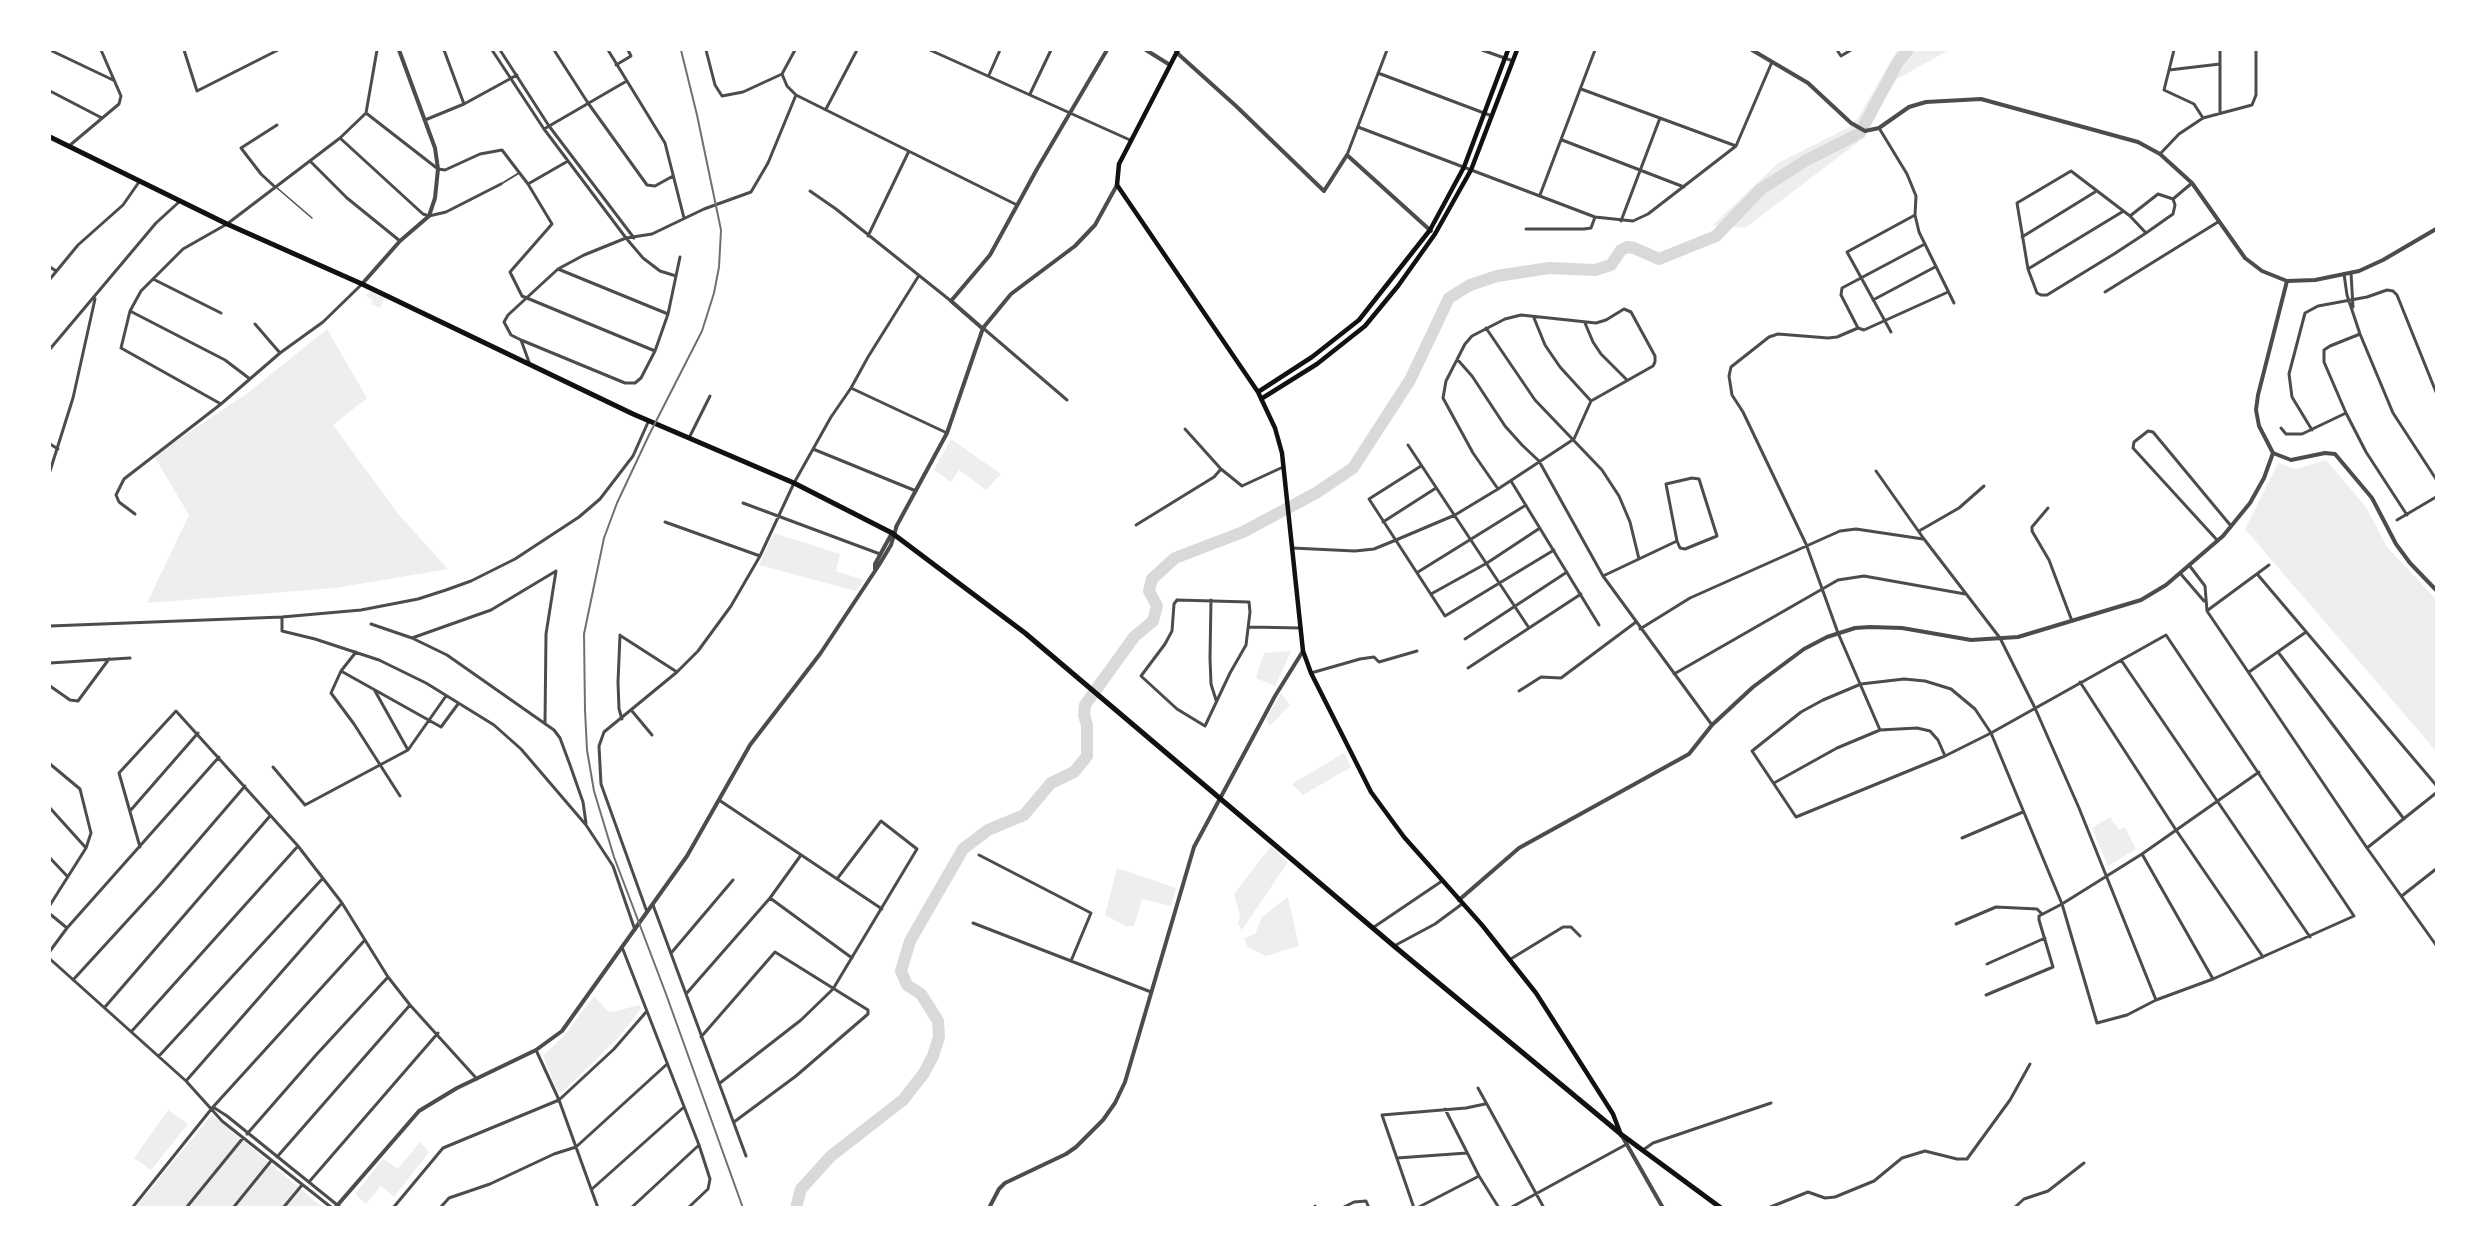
<!DOCTYPE html>
<html>
<head>
<meta charset="utf-8">
<style>
	body { margin:0 }
	#map { position:relative; width:2486px; height:1257px; overflow:hidden; background:#fff; font-family:Arial,sans-serif }
	canvas { display:block }
	.frame { position:absolute; inset:0; border:51px solid #fff; pointer-events:none }
</style>
</head>
<body>
<div id="map">
<canvas width="2486" height="1257"></canvas>
<div class="frame"></div>
</div>
<script>
const ctx = document.querySelector('canvas').getContext('2d');
ctx.lineJoin = 'round';
function fill(path, color) {
  ctx.fillStyle = color;
  ctx.fill(path, 'evenodd');
}
function poly(rows) {
  const path = new Path2D();
  for (const r of rows) {
    path.moveTo(r[0], r[1]);
    for (let i = 2; i < r.length; i += 2) path.lineTo(r[i], r[i + 1]);
  }
  return path;
}
function trace(path, color, width, dash) {
  ctx.strokeStyle = color;
  ctx.lineWidth = width;
  ctx.lineCap = dash ? 'butt' : 'round';
  ctx.setLineDash(dash || []);
  ctx.stroke(path);
}
fill(poly([
	[1897,50,1949,50,1897,79,1857,143,1745,228,1713,225,1778,163,1848,128,1858,118],
	[370,290,386,295,380,308,371,304,373,300,366,296],
	[327,329,367,398,333,425,399,515,448,569,335,588,147,603,189,515,154,456,249,392],
	[951,439,1001,474,986,490,959,470,951,482,934,470],
	[2326,460,2366,507,2387,547,2436,599,2436,751,2245,529,2278,463,2296,469],
	[774,533,840,554,836,571,864,580,856,591,759,565],
	[1291,651,1275,686,1256,678,1264,653],
	[1281,693,1290,705,1270,726,1266,719],
	[1344,753,1351,767,1303,795,1292,784],
	[2110,817,2119,830,2125,827,2136,849,2108,866,2092,828],
	[1271,846,1288,862,1242,930,1238,924,1240,915,1234,894],
	[1117,868,1176,888,1171,906,1142,899,1134,926,1126,926,1105,915],
	[1288,897,1299,946,1266,956,1247,947,1244,938,1255,934,1262,917],
	[594,996,608,1011,613,1012,639,1005,641,1009,617,1039,561,1093,558,1092,543,1056,565,1035],
	[168,1110,188,1124,151,1170,134,1158],
	[212,1115,322,1207,135,1208],
	[420,1142,429,1152,394,1197,381,1186,366,1204,355,1194,383,1159,398,1169]
]), '#eee');
trace(poly([
	[796,1208,801,1189,831,1156,903,1100,924,1073,933,1056,939,1037,938,1021,921,994,907,985,901,971,910,941,963,849,988,830,1024,815,1051,783,1074,772,1087,756,1087,725,1084,715,1085,705,1134,637,1153,621,1157,606,1149,591,1152,579,1175,558,1243,532,1316,493,1353,468,1410,380,1449,298,1470,285,1497,276,1549,268,1595,270,1611,265,1621,250,1627,247,1634,248,1659,259,1716,236,1761,189,1805,161,1860,133,1898,62,1908,50]
]), '#d9d9d9', 12);
trace(poly([
	[276,187,312,218]
]), '#4c4c4c', 1.5);
trace(poly([
	[501,184,519,173]
]), '#4c4c4c', 2);
trace(poly([
	[50,50,113,80],
	[184,50,197,91,278,50],
	[444,50,464,104],
	[492,50,544,129,626,238,643,258,660,271,676,276],
	[500,50,549,126,634,238],
	[554,50,588,103,647,185,655,186,673,176],
	[608,50,665,143,684,218],
	[706,50,715,85,722,96,743,92,782,74,795,50],
	[930,50,1130,140],
	[1482,50,1513,61],
	[1837,50,1841,56,1851,50],
	[2174,50,2164,90,2194,104,2203,118],
	[616,65,631,56,628,50],
	[2169,70,2220,64],
	[1378,73,1492,116],
	[782,74,787,86,796,95,1017,205],
	[989,75,1000,50],
	[1581,89,1736,146],
	[50,91,102,118],
	[1030,94,1051,50],
	[826,109,857,50],
	[2220,112,2220,50],
	[366,113,438,169,445,170,480,154,502,150,528,184,552,224,510,272,522,296,655,351],
	[425,120,464,104,517,75],
	[1358,127,1595,217,1633,221,1648,214,1736,146,1772,62],
	[1879,128,1907,174,1916,196,1915,215,1919,232,1954,303],
	[544,129,625,82],
	[340,138,423,214,429,216,446,212,501,184],
	[1562,140,1684,187],
	[69,146,119,104,121,96,101,50],
	[2160,154,2179,134,2203,118,2252,105,2256,95,2256,50],
	[1347,155,1387,50],
	[310,161,347,198,400,241],
	[528,184,568,161],
	[275,187,261,174,241,148,277,125],
	[810,191,836,209,951,301],
	[1540,195,1595,50],
	[2173,199,2192,183],
	[2130,216,2158,194,2173,199],
	[1621,221,1660,118],
	[1526,229,1584,229,1591,228,1595,217],
	[2146,233,2130,216,2071,171,2017,203,2028,269,2037,293,2041,295,2047,295,2114,254,2146,233,2173,214,2175,205,2173,199],
	[868,236,908,153],
	[2022,237,2095,192],
	[680,257,668,314,655,351,641,378,635,383,625,383,521,340,511,335,504,322,508,315,558,269,584,255,626,238,652,234,704,209,751,192,768,163,796,95],
	[50,267,56,271],
	[558,269,668,314],
	[2028,269,2122,212],
	[2351,273,2353,307],
	[2344,274,2347,295,2360,334,2393,413,2436,479],
	[50,279,78,245,123,205,139,182],
	[153,279,221,313],
	[2105,292,2218,222],
	[1873,300,1935,267],
	[130,311,225,360,250,379],
	[1534,318,1545,345,1560,367,1591,401],
	[1585,323,1593,342,1601,354,1627,380],
	[255,324,280,353],
	[983,328,1067,400],
	[1486,328,1535,400,1602,470,1619,496,1630,522,1639,559],
	[1858,328,1841,295,1842,288,1923,245],
	[1891,332,1847,252,1915,215],
	[2360,334,2330,346,2324,350,2324,362,2346,413,2366,452,2407,515],
	[521,340,529,362],
	[50,349,156,223,179,202],
	[1457,359,1472,376,1505,426,1522,445,1539,461,1603,576,1712,725],
	[851,388,947,433],
	[221,404,121,348,130,311,141,291,183,249,227,224,340,138,366,113,377,50],
	[2281,428,2286,434,2302,434,2346,413],
	[1185,429,1221,469],
	[2312,430,2292,397,2289,374,2305,313,2318,306,2367,297,2387,290,2393,291,2397,295,2436,392],
	[689,438,710,396],
	[50,444,58,449],
	[1408,445,1529,628],
	[813,449,916,491],
	[1421,466,1369,499,1445,616,1554,550],
	[50,471,73,398,95,299],
	[1876,471,1924,539,2000,638,2035,708,2079,808,2156,1000],
	[1692,478,1699,479,1717,536,1685,549,1680,548,1677,541,1666,484,1692,478],
	[1511,481,1599,625],
	[743,503,880,554],
	[2048,508,2032,527,2032,531,2049,560,2072,621],
	[135,514,119,502,116,495,124,479,221,404,280,353,323,322,361,285],
	[2397,520,2436,497],
	[665,522,760,556],
	[1383,522,1436,488],
	[1136,525,1214,477,1221,469,1242,486,1283,467],
	[1919,531,1959,508,1984,486],
	[2217,540,2133,448,2134,442,2148,431,2153,432,2231,526],
	[1292,548,1355,551,1374,549,1396,540,1455,515,1498,489,1574,439,1591,401,1653,366,1655,362,1655,356,1631,312,1624,309,1606,320,1596,323,1521,315,1505,319,1472,336,1465,344,1446,381,1443,398,1473,453,1498,489],
	[2189,565,2205,586,2207,611,2367,848,2436,945],
	[1418,572,1526,505],
	[2180,573,2204,601],
	[2258,575,2436,785],
	[1603,576,1677,541],
	[1431,594,1487,563,1540,528],
	[1177,600,1249,602,1250,612,1246,645,1230,673,1205,726,1177,709,1141,676,1165,644,1172,631,1174,604,1177,600],
	[1211,600,1210,658,1211,684,1216,700],
	[2208,610,2269,565],
	[282,617,282,631,315,639,379,660,426,683,494,725,521,749,586,825,613,866,635,930],
	[371,624,412,638,491,610,556,571],
	[50,626,282,617,361,610,418,599,446,590,471,581,515,559,579,517,600,499,633,456,649,420],
	[1249,627,1301,628],
	[1640,629,1690,598,1840,531,1856,529,1923,539],
	[620,635,618,682,619,709,622,719],
	[621,636,677,672],
	[412,638,447,655,554,730,560,738,570,765,583,802,586,823],
	[1465,639,1567,572],
	[356,652,341,671,331,693,354,724,400,796],
	[2278,652,2404,819],
	[2121,660,2310,937],
	[50,663,130,658],
	[1468,668,1581,594],
	[341,671,441,727,458,704],
	[2249,672,2306,632],
	[1311,673,1360,659,1374,657,1379,662,1417,651],
	[1674,674,1838,580,1864,576,1965,594],
	[2080,682,2176,830,2263,957],
	[50,686,70,700,78,701,109,659],
	[375,691,408,750],
	[1519,691,1541,677,1561,678,1636,622],
	[632,711,652,735],
	[545,723,546,634,556,571],
	[1880,730,1838,633,1806,544,1743,412,1732,395,1729,376,1731,367,1769,337,1778,334,1828,338,1837,337,1858,328,1864,330,1948,292],
	[50,764,80,789,91,833,86,848,50,905],
	[273,767,305,805,408,750,446,696],
	[1774,783,1837,748,1880,730,1917,728,1930,731,1938,740,1945,756],
	[719,800,882,909],
	[50,808,86,848],
	[130,811,198,733],
	[1796,817,1945,756,1991,733,2166,635,2354,916,2213,979,2156,1000,2127,1015,2097,1023,2062,904,1991,733,1975,709,1951,689,1925,681,1904,679,1861,684,1823,700,1801,712,1752,751,1796,817],
	[1962,838,2023,812],
	[140,847,119,773,176,711,298,846,342,903,388,977,410,1005,477,1079],
	[2367,848,2436,793],
	[2142,854,2213,979],
	[979,855,1091,913,1071,961],
	[50,858,67,876],
	[2403,895,2436,869],
	[770,898,852,958],
	[653,905,746,1156],
	[647,912,601,784,599,746,604,732,677,672,698,651,731,606,760,556,794,483,831,417,851,388,868,357,918,277],
	[50,914,67,928],
	[973,923,1151,992],
	[1956,924,1996,907,2037,909,2042,914],
	[1374,927,1442,881],
	[1394,946,1435,924,1462,904],
	[622,947,699,1145,710,1179,708,1189,688,1208],
	[50,951,67,928,219,757],
	[672,952,733,880],
	[50,959,186,1081,222,1121,332,1208],
	[1509,960,1563,927,1571,927,1580,936],
	[1987,964,2045,938],
	[73,980,160,885,245,786],
	[686,994,770,898,801,855],
	[1986,995,2053,967,2039,920,2039,916,2062,904,2142,854,2259,772],
	[105,1007,270,816],
	[131,1032,298,846],
	[701,1037,775,952,868,1010,868,1014,796,1076,734,1122],
	[536,1050,559,1100,598,1208],
	[159,1056,323,878],
	[186,1081,342,903],
	[720,1083,801,1020,833,989,917,849,881,821,837,879],
	[1478,1088,1544,1208],
	[213,1107,227,1116,341,1208],
	[1445,1109,1479,1176,1499,1208],
	[247,1134,316,1055,388,977],
	[1643,1150,1653,1143,1771,1103],
	[277,1157,410,1005],
	[1397,1158,1467,1153],
	[309,1182,438,1033],
	[592,1189,684,1107],
	[1315,1206,1316,1208],
	[132,1208,213,1107,364,941],
	[186,1208,243,1138],
	[233,1208,271,1161],
	[283,1208,302,1185],
	[393,1208,443,1148,559,1100,614,1049,647,1011],
	[440,1208,449,1198,490,1184,554,1154,576,1147,666,1065],
	[631,1208,699,1145],
	[1342,1208,1354,1202,1366,1201,1369,1208],
	[1414,1208,1382,1115,1466,1108,1485,1104],
	[1417,1208,1479,1176],
	[1510,1208,1627,1144],
	[1768,1208,1808,1192,1825,1198,1835,1197,1874,1181,1902,1158,1925,1151,1957,1159,1967,1159,2010,1100,2030,1064],
	[2014,1208,2024,1199,2048,1191,2084,1163]
]), '#4c4c4c', 3);
trace(poly([
	[1146,50,1170,65],
	[1752,50,1808,83,1851,123,1865,131,1879,128,1909,107,1926,102,1981,99,2138,142,2160,154,2192,183,2245,258,2262,271,2287,281,2315,280,2359,271,2383,260,2436,229],
	[1176,52,1236,106,1324,191,1347,155,1431,231],
	[362,284,400,241,429,216,435,198,438,169,435,148,399,50],
	[982,328,951,301,990,255,1037,169,1107,50],
	[2273,453,2291,460,2325,453,2335,454,2372,498,2396,544,2410,563,2436,590],
	[896,527,947,433,983,328,1011,294,1075,246,1095,225,1117,185],
	[875,569,875,564,892,533],
	[1459,900,1519,848,1689,754,1712,725,1753,687,1804,649,1827,637,1855,628,1870,627,1902,628,1971,640,2018,637,2141,600,2166,585,2223,536,2250,503,2264,478,2273,453,2259,426,2256,410,2258,395,2287,281],
	[1622,1136,1663,1208],
	[335,1208,419,1111,457,1088,536,1050,562,1031,687,856,750,745,820,654,879,565,891,545,897,525],
	[989,1208,999,1189,1005,1183,1066,1154,1076,1147,1103,1120,1115,1103,1125,1082,1194,847,1275,696,1303,651]
]), '#4c4c4c', 4);
trace(poly([
	[1178,50,1119,164,1117,185,1258,392,1275,428,1282,453,1303,651,1311,673,1371,792,1404,837,1482,925,1536,993,1613,1114,1621,1135],
	[1258,392,1312,357,1359,320,1430,230,1464,167,1508,50],
	[1261,399,1317,364,1365,326,1398,286,1435,234,1471,170,1517,50]
]), '#111', 4.5);
trace(poly([
	[50,137,227,224,362,284,633,414,794,483,892,533,1025,633,1394,946,1622,1135,1721,1208]
]), '#111', 5);
trace(poly([
	[681,50,697,115,721,230,719,267,714,293,702,331,649,435,617,503,604,538,584,634,585,710,587,750,594,791,614,857,666,994,743,1208]
]), '#707070', 2);
</script>
</body>
</html>
